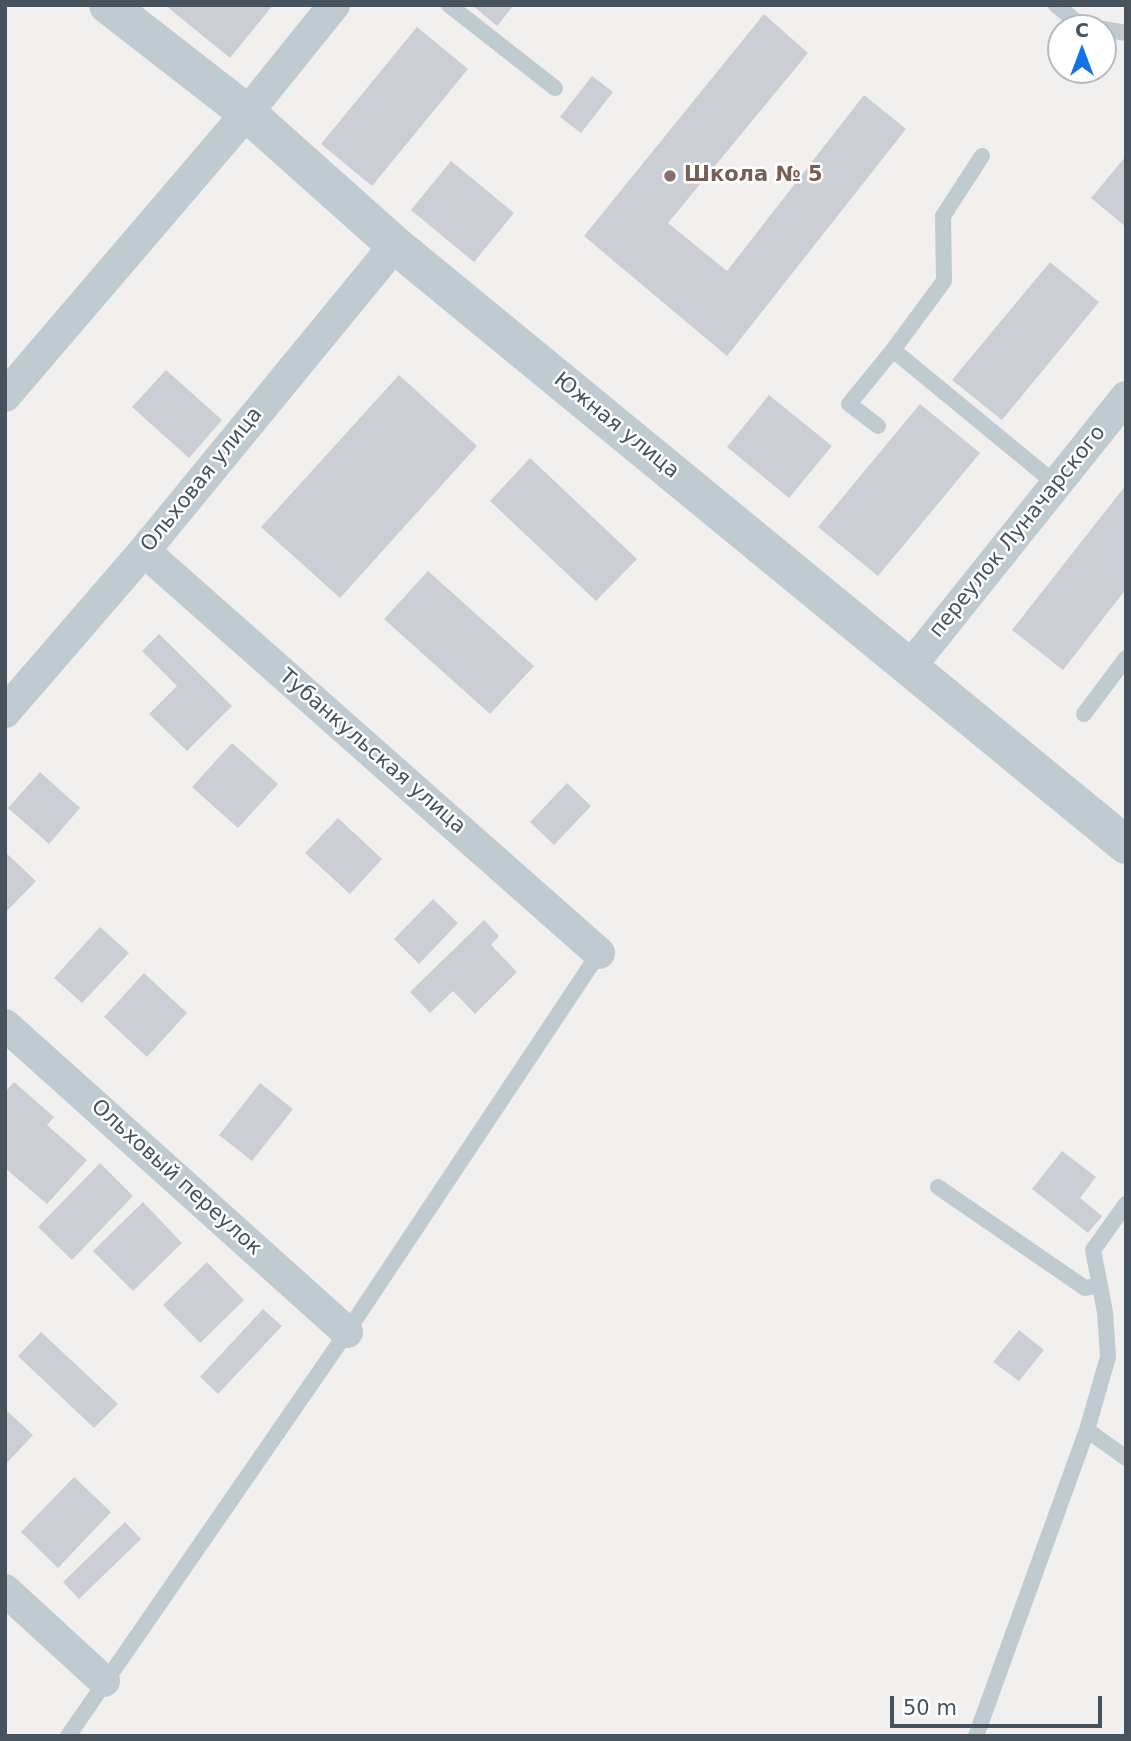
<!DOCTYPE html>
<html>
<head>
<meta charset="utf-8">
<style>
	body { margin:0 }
	#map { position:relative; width:1131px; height:1741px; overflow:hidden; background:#f2efef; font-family:"DejaVu Sans",sans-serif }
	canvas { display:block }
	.frame { position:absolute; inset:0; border:7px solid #46535d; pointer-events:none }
	.north { position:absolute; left:1047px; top:14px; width:70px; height:70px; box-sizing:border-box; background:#fff; border:2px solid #b5babe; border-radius:50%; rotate:0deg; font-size:19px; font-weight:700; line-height:28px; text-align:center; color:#46535d }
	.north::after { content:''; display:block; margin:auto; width:24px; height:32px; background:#1472e7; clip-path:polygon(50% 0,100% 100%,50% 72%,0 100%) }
	.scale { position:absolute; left:890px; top:1696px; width:212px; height:32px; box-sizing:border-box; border:4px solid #46535d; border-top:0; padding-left:9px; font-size:21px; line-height:24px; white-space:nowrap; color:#46535d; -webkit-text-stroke:5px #fff; paint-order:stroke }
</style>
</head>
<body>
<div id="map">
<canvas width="1131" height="1741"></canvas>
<div class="frame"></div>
<div class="north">С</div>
<div class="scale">50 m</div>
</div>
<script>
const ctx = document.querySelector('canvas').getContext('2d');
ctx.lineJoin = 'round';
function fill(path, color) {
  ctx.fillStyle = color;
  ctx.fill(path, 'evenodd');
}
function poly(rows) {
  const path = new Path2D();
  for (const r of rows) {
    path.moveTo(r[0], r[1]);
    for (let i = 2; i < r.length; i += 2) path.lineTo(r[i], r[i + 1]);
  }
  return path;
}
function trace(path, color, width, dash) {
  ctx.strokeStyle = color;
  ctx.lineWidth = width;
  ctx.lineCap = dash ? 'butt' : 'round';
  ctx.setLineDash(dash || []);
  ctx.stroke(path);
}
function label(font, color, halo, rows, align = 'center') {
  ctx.font = font + ' "DejaVu Sans",sans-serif';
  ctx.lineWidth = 5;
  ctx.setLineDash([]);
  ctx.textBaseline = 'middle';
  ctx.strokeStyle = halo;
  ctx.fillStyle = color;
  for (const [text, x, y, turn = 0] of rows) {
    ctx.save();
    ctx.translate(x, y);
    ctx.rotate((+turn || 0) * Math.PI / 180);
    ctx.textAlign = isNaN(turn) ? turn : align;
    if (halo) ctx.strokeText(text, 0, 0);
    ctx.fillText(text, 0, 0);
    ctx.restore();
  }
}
fill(poly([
	[165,5,273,5,230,58],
	[472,5,514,5,497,26],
	[764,14,808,53,668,223,727,271,864,95,906,129,727,356,584,236],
	[417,27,468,69,372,186,321,144],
	[592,76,613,92,581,133,560,117],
	[1126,156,1126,227,1091,198],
	[451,161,514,213,474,262,411,210],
	[1050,262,1099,302,1002,420,952,380],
	[166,370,222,420,189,458,132,407],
	[399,375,477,446,340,598,261,527],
	[769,395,832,446,789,498,727,447],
	[920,404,980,453,878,576,818,527],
	[530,458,637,559,596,601,490,501],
	[1126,485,1126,589,1063,670,1012,630],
	[428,571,534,666,490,714,384,619],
	[159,634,232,706,187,751,149,714,177,686,142,651],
	[232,743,278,784,238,828,192,787],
	[40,772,80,808,49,844,8,808],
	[567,783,591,806,554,845,530,822],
	[338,818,382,859,350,894,305,853],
	[5,852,36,881,5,913],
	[433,899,458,923,419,964,394,939],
	[484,920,499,936,491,945,517,972,475,1014,453,991,430,1013,410,992],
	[100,927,129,953,82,1003,54,978],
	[144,973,187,1013,147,1057,104,1017],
	[14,1082,54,1117,47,1125,87,1160,47,1204,5,1168,5,1092],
	[260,1083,293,1109,252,1161,219,1135],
	[1062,1151,1096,1177,1080,1198,1102,1216,1088,1233,1032,1189],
	[100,1163,133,1196,72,1260,38,1227],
	[143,1202,182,1243,133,1291,93,1251],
	[207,1262,244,1300,200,1343,163,1305],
	[263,1309,282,1326,218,1394,200,1377],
	[1019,1330,1044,1350,1019,1381,993,1362],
	[41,1332,118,1404,94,1428,18,1356],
	[5,1409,33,1435,5,1465],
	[74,1477,111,1512,58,1568,21,1532],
	[125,1522,141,1539,79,1599,63,1582]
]), '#cbced4');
trace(poly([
	[449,5,555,88],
	[1056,5,1079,24,1099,28],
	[1103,29,1126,33],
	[893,350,944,281,943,216,982,156],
	[878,426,849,404,893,350,1056,484],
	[1084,714,1126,658],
	[938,1187,1085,1288,1100,1285],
	[1087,1430,1126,1458],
	[68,1736,347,1332,599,953],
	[976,1736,1087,1430,1108,1357,1105,1312,1093,1250,1126,1204]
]), '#bfcad1', 16);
trace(poly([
	[5,396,247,113,334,5],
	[144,551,599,953],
	[910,667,1126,397],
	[5,712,144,551,395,245],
	[5,1025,347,1332],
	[5,1590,104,1681]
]), '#bfcad1', 32);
trace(poly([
	[108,5,247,113,395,245,1126,845]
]), '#bfcad1', 38);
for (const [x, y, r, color] of [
	[670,176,7,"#8d6e63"]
]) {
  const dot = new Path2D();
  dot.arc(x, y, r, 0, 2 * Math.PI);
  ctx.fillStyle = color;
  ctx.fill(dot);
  trace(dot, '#fff', 2.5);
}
label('bold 21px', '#785e54', '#fff', [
	["Школа № 5",684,176]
], 'left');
label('21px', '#46535d', '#fff', [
	["Южная улица",616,426,39],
	["Ольховая улица",202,480,-51],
	["переулок Луначарского",1018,532,-51],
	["Тубанкульская улица",372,752,41],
	["Ольховый переулок",176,1178,42]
]);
</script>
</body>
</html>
